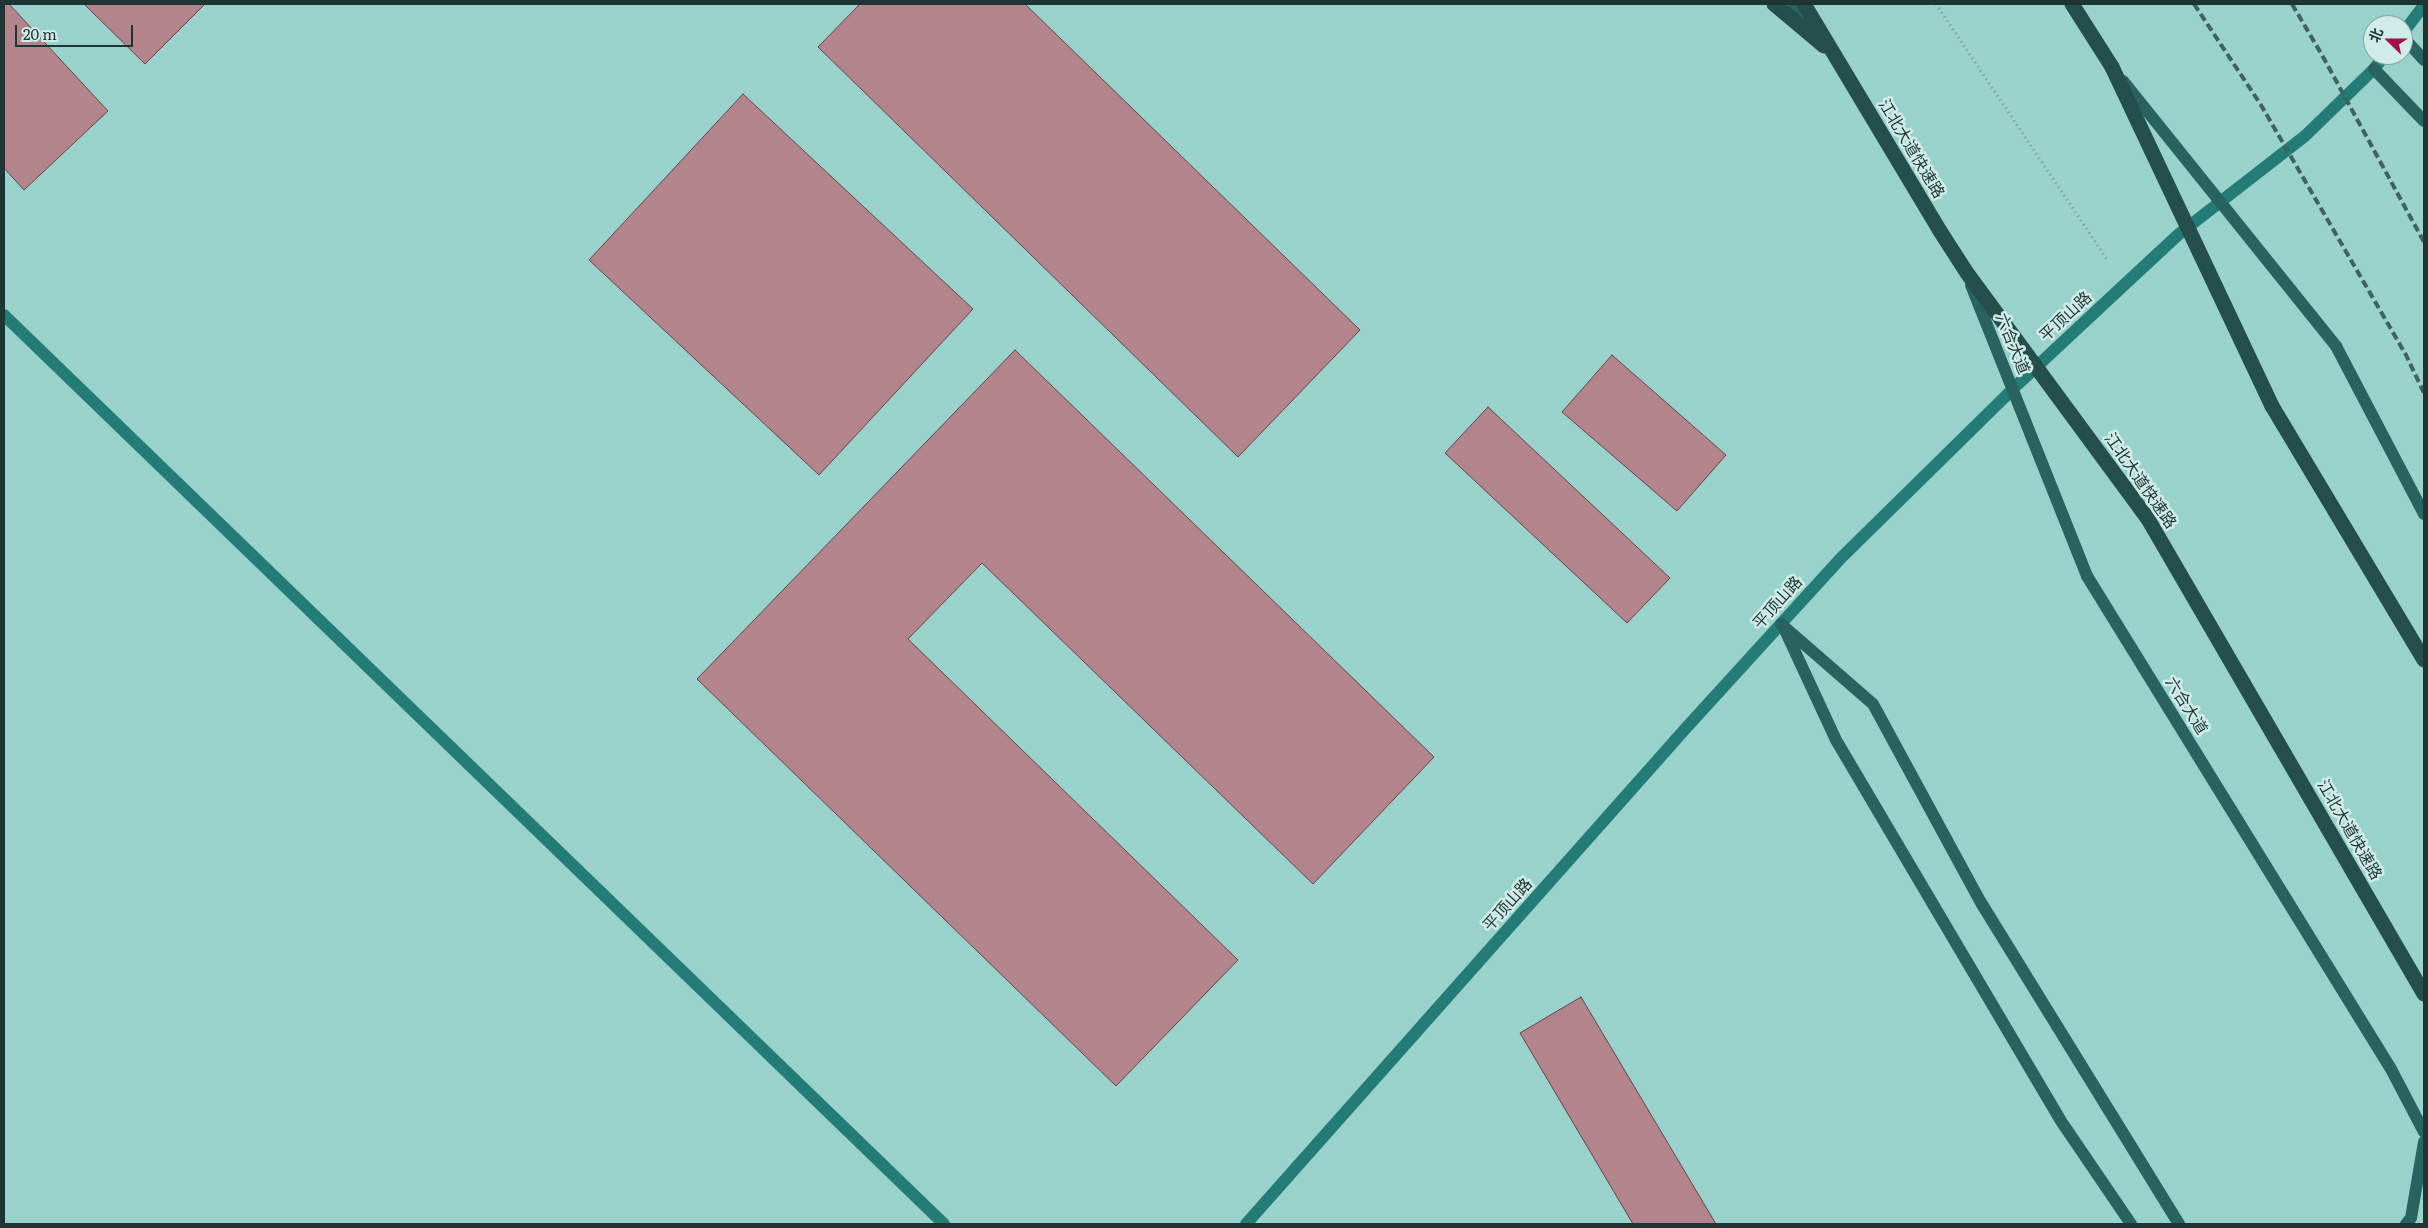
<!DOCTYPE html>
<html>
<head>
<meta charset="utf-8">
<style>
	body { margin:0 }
	#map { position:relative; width:2428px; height:1228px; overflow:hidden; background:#99d1cb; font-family:Literata,"Noto Sans SC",serif }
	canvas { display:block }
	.frame { position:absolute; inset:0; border:5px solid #1e3533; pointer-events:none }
	.north { position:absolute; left:2363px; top:15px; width:50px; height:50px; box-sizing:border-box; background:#d0ece8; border:1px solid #89a3a0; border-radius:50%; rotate:292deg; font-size:14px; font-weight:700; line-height:20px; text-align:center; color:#1e3533 }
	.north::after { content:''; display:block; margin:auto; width:18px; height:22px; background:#a50e46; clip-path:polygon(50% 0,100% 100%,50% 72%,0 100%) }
	.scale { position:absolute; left:15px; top:25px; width:118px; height:22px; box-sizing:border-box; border:2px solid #1e3533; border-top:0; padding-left:6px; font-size:15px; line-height:18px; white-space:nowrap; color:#1e3533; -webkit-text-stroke:4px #d0ece8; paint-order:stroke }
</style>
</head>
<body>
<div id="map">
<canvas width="2428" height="1228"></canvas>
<div class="frame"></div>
<div class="north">北</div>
<div class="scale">20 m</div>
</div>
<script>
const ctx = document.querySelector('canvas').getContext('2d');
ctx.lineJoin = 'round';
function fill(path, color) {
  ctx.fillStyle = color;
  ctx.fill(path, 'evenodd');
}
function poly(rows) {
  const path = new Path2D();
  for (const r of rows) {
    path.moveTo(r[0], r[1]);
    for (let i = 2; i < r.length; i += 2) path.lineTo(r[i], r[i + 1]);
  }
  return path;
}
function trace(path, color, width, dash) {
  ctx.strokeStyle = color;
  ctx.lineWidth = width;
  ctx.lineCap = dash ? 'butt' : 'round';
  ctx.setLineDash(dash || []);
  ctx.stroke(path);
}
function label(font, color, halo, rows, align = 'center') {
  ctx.font = font + ' Literata,"Noto Sans SC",serif';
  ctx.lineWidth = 5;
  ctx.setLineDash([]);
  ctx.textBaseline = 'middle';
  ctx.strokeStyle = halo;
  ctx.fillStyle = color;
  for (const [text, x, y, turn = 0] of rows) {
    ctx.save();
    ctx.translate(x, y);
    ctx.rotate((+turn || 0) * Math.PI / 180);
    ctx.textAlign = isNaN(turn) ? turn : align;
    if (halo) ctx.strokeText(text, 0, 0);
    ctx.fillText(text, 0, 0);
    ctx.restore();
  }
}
const building = poly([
	[4,4,9,4,108,111,24,190,4,168,4,4],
	[84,4,205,4,145,64,84,4],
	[860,4,1025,4,1360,330,1238,457,818,47,860,4],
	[743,94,973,309,819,475,589,260,743,94],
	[1015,350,1434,757,1313,884,982,563,908,639,1238,960,1116,1086,697,679,1015,350],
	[1612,355,1726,455,1677,511,1562,412,1612,355],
	[1488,407,1670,578,1627,623,1445,453,1488,407],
	[1581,997,1716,1224,1633,1224,1520,1033,1581,997]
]);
fill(building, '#b2848b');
trace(building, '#6a4148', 1);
trace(poly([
	[1936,4,2108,261]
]), '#6e9b96', 3, [1, 4]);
trace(poly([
	[2403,33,2424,5],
	[4,315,944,1224],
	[1246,1224,1686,728,1841,558,2018,384,2124,285,2179,234,2305,136,2374,69,2385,55]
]), '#237c76', 12);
trace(poly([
	[1793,4,1812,27],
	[2403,37,2424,60],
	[2374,69,2424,121],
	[2336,346,2424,514],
	[2087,576,2391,1069,2424,1132],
	[1781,624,1873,704,1980,901,2179,1224],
	[1784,628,1836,740,2061,1121,2131,1224],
	[2406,1224,2411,1218,2424,1142]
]), '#29635f', 12);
trace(poly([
	[1774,4,1824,46],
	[1804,4,1940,231],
	[2072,4,2112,67],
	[2272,406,2424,660],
	[2148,519,2424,994]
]), '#254f4c', 15);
trace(poly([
	[2194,4,2261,105,2406,355,2424,393],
	[2292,4,2322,55,2424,242]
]), '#40615e', 4, [8, 4]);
trace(poly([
	[2123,81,2336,346],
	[1971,285,2087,576]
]), '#29635f', 12);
trace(poly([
	[2112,67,2272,406],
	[1940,231,1967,273,2148,519]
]), '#254f4c', 15);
label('16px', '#1e3533', '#d0ece8', [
	["江北大道快速路",1911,149,59],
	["平顶山路",2066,317,-43],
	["六合大道",2012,344,68],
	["江北大道快速路",2140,481,55],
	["平顶山路",1778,603,-48],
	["六合大道",2186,706,58],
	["江北大道快速路",2349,830,60],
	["平顶山路",1508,905,-48]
]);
</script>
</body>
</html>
